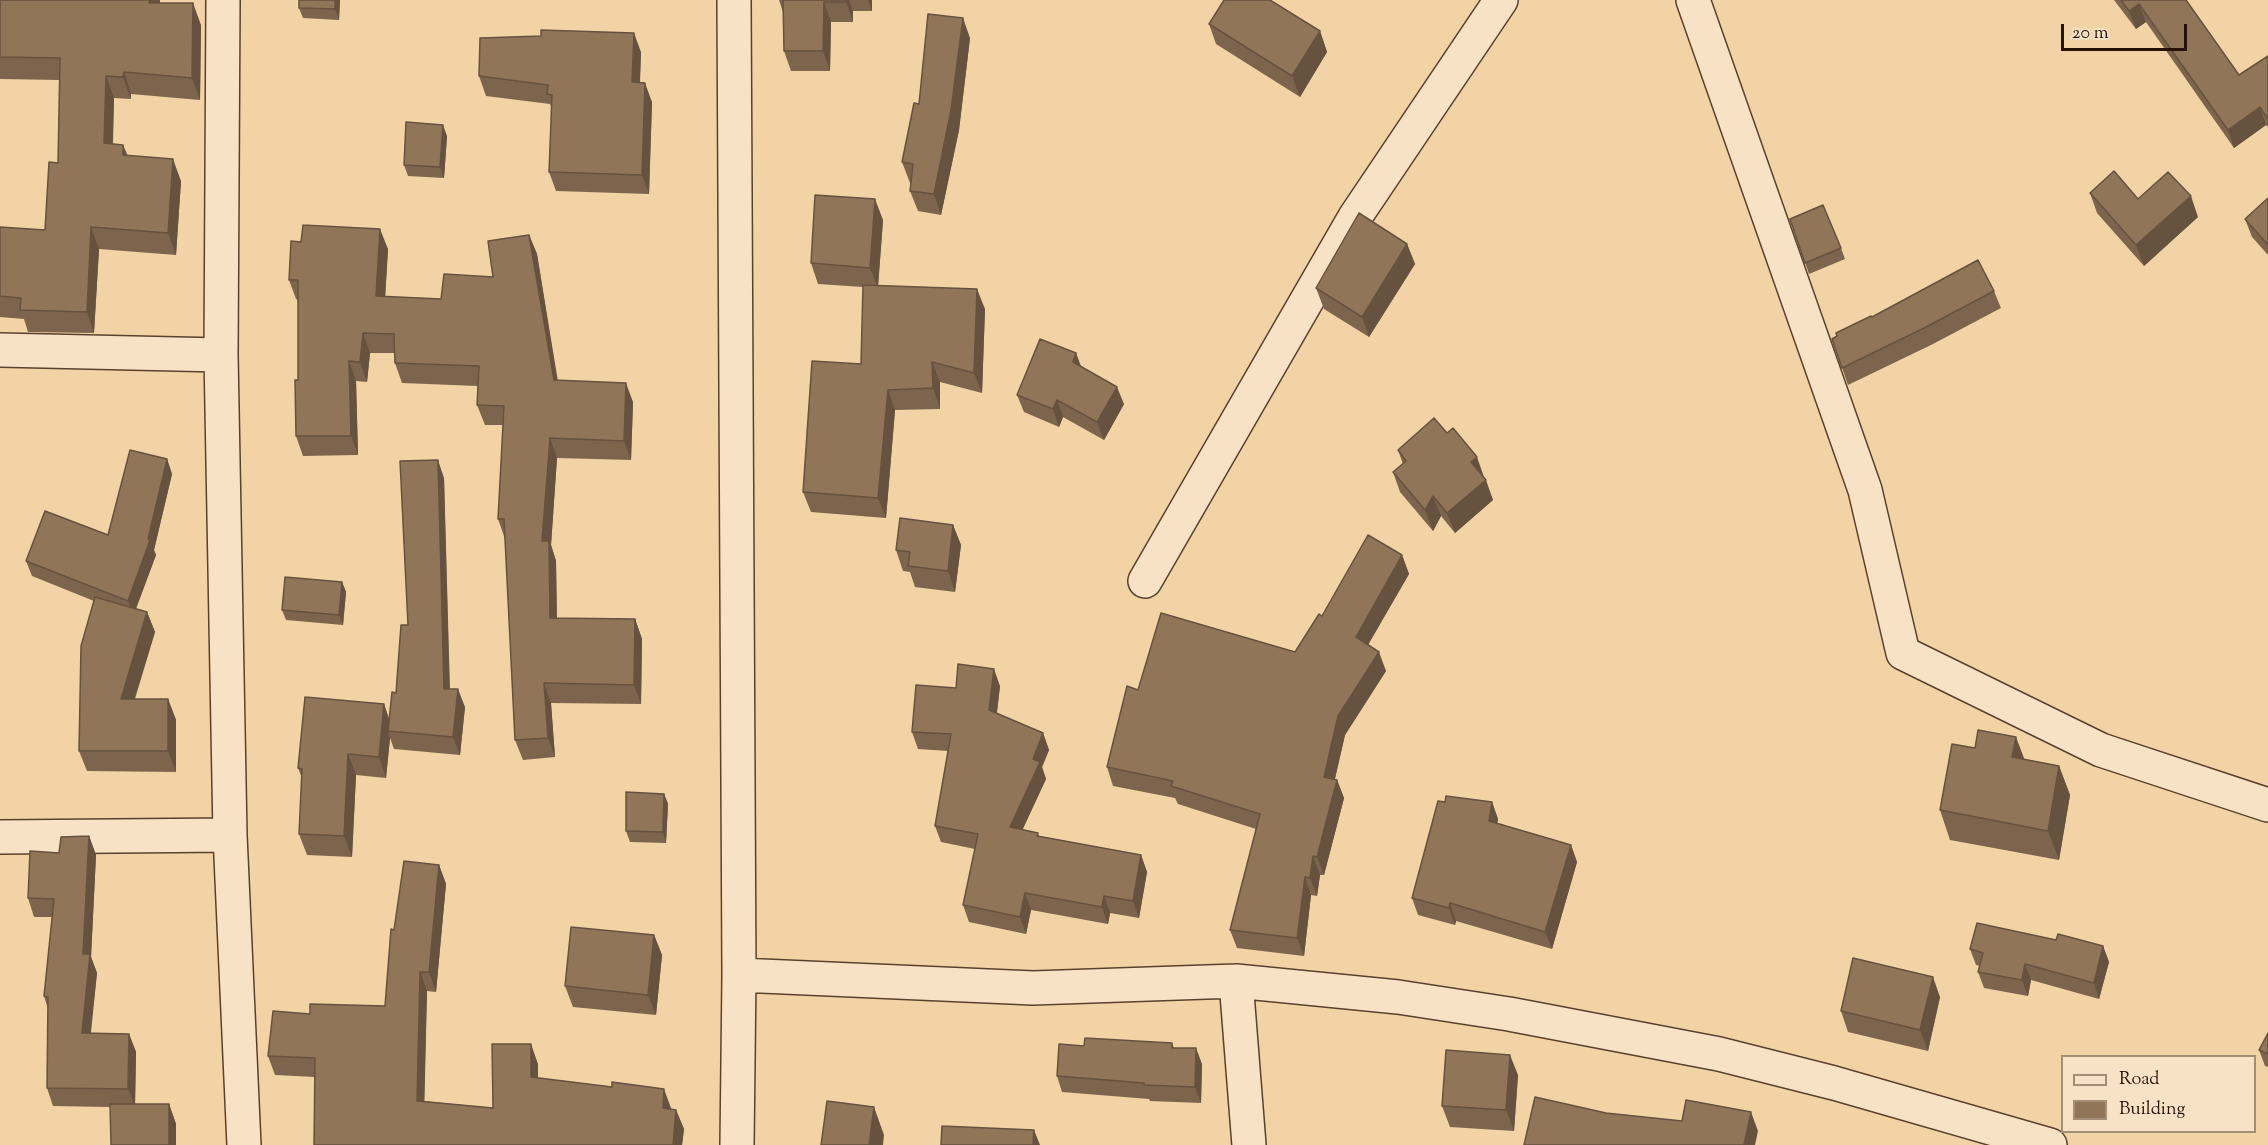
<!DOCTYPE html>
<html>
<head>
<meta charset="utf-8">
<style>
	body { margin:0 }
	#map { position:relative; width:2268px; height:1145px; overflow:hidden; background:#f2d3a6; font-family:"Sorts Mill Goudy",serif }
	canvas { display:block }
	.legend { position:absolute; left:2061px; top:1055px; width:195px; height:78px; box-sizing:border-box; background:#f7e2c5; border:2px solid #a48e78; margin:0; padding:8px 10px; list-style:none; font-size:18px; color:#271005 }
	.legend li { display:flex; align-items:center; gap:12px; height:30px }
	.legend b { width:30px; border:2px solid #a48e78 }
	.scale { position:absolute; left:2061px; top:24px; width:126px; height:27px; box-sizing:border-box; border:3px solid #271005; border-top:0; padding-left:8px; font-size:18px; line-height:21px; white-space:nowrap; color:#271005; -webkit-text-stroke:4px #f7e2c5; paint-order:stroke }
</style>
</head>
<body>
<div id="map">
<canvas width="2268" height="1145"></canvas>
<ul class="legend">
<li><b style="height:8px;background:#f7e2c5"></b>Road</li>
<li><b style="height:16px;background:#917559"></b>Building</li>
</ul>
<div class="scale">20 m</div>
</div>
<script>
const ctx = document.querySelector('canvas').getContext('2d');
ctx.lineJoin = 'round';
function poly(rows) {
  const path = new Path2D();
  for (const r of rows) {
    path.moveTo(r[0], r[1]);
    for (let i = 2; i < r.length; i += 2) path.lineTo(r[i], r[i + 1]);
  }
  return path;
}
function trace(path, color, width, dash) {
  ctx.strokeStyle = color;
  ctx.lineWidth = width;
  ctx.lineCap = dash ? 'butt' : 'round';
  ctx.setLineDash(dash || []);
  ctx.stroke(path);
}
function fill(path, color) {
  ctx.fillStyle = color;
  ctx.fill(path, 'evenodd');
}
const street = poly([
	[223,0,221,355,230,835,244,1145],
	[734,0,739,975,737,1145],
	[1693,0,1865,490,1903,653,2101,750,2268,805],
	[0,350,221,355],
	[1145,581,1355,217,1501,0],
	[0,837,230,835],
	[739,975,1033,988,1236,981,1398,997,1509,1014,1719,1054,1834,1083,2050,1145],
	[1236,981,1249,1145]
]);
trace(street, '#5a412d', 36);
trace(street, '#f7e2c5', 33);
fill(poly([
	[0,0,160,0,160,3,201,25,200,100,131,94,131,99,114,98,113,144,123,145,128,156,181,181,176,255,99,249,94,333,28,332,24,319,0,317,0,227,45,230,58,163,60,80,0,79],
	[299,0,340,0,339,20,303,18,299,8],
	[779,0,872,0,872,11,853,11,853,22,831,22,830,71,791,71,784,51,783,12],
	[2114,0,2186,0,2239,75,2268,56,2268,127,2266,125,2234,148,2146,22,2136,29],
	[1209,24,1320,31,1327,52,1300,97,1216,44],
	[970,38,959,130,941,215,918,211,910,191,911,183,910,183,902,162,919,104],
	[641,52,640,83,652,102,649,194,556,191,549,172,552,108,550,104,486,96,479,76],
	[447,136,444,178,408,176,404,165],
	[2090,193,2138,199,2198,217,2144,266,2097,213],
	[2268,198,2268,255,2252,237,2245,219],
	[1790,219,1841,248,1845,259,1809,274],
	[883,220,878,285,985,309,982,393,940,382,940,409,895,410,886,518,811,512,803,492,861,364,863,287,818,284,811,263],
	[529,235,537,254,557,380,633,402,631,460,557,458,551,545,556,561,557,618,635,619,642,639,641,704,551,703,555,757,523,760,515,740,505,539,498,519,503,425,485,425,477,405,478,386,402,383,395,363,394,353,370,353,367,382,356,381,358,455,303,456,296,436,298,380,298,300,296,299,289,280,388,249,385,297,441,299,493,277],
	[1407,244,1415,264,1369,337,1324,309,1316,288],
	[1994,291,2001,308,1933,344,1848,385,1832,339,1872,317],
	[1076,353,1081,366,1124,404,1104,440,1063,417,1059,427,1024,412,1017,395],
	[1398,450,1484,478,1493,500,1455,533,1441,516,1433,531,1400,492,1393,472,1403,464],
	[167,459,172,474,154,550,156,555,136,609,147,612,155,632,135,699,168,699,176,720,176,772,87,771,79,751,94,601,32,576,26,561,108,535],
	[444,478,450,689,465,707,460,755,394,749,390,738,386,778,356,775,352,857,307,855,299,834,302,778,298,768,384,704,389,719,396,693,408,625],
	[953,525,961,545,955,592,915,587,910,572,903,571,896,550],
	[1402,555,1409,574,1368,645,1386,671,1345,735,1335,779,1337,780,1344,798,1324,875,1320,875,1317,896,1311,895,1304,956,1237,948,1230,930,1256,829,1178,804,1175,798,1113,786,1107,767,1138,690,1295,652,1322,616],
	[342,582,346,592,343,625,286,620,282,610],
	[1000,686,997,713,1043,733,1049,750,1042,767,1046,779,1022,830,1038,833,1039,836,1141,855,1147,872,1139,918,1110,913,1108,924,1031,910,1026,934,969,922,963,905,975,849,941,842,935,826,948,751,918,749,912,732,956,688],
	[2024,759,2059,766,2070,795,2059,860,1950,840,1940,810],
	[664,794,668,804,666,843,630,842,626,831],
	[1445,802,1492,802,1498,819,1497,823,1571,845,1577,862,1552,949,1456,921,1455,925,1418,915,1412,898],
	[89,836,96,855,91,957,97,973,90,1033,129,1034,136,1052,135,1104,169,1104,176,1124,110,1107,53,1106,47,1088,48,1009,44,996,52,917,34,917,28,898,59,853],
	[439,865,446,884,436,992,427,991,424,1101,493,1108,538,1064,538,1078,676,1110,684,1129,682,1145,314,1145,315,1077,275,1075,268,1056,310,1014,385,1006,394,930],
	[654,935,662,955,656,1015,573,1007,565,986],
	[2056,940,2103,946,2109,962,2099,999,2031,980,2028,996,1984,988,1978,972,1980,966,1976,965,1970,949],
	[1940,997,1928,1051,1848,1032,1841,1011],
	[2268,1033,2268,1067,2265,1066,2259,1050],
	[1172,1043,1174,1048,1202,1064,1201,1103,1150,1101,1149,1099,1062,1092,1057,1076,1084,1046],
	[1518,1075,1514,1131,1450,1127,1442,1106]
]), '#7d654d');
fill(poly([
	[150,0,160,0,157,25,149,3],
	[335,0,340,0,339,20,335,9],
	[846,0,849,0,853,11,853,22,846,2],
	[868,0,872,0,872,11],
	[824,2,831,22,830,71,823,51],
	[193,3,201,25,200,100,192,78],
	[2139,4,2146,22,2136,29,2129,11],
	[963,18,970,38,959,130,941,215,934,194],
	[1320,31,1327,52,1300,97,1292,76],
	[634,33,641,52,639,101,632,82],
	[124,72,131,94,131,99,123,77],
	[106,76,114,98,112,165,104,143],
	[645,83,652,102,649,194,642,175],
	[2260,107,2266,125,2234,148,2228,130],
	[443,125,447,136,444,178,440,167],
	[123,145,131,166,123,155],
	[173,159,181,181,176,255,168,233],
	[2191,196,2198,217,2144,266,2136,245],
	[875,199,883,220,878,288,870,268],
	[91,227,99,249,94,333,87,312],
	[380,229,388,249,384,316,376,296],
	[529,235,537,254,561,400,554,380],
	[1407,244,1415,264,1369,337,1362,317],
	[977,289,985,309,982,393,974,373],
	[363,333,370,353,367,382,360,362],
	[1076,353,1082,371,1073,362],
	[349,361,356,381,358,455,351,436],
	[932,362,940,382,940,409,933,388],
	[626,383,633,402,631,460,624,441],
	[1117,387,1124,404,1104,440,1097,422],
	[888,390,895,410,886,518,878,498],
	[1057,400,1063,417,1059,427,1053,409],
	[550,438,557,458,551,545,556,561,557,637,550,618,542,541],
	[1477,457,1484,477,1471,462],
	[167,459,172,474,154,550,156,555,133,616,128,601,148,539],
	[438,460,444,478,450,706,444,689],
	[1486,480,1493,500,1455,533,1447,513],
	[1433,496,1441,516,1433,531,1425,510],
	[953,525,961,545,955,592,948,571],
	[1402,555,1409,574,1362,655,1356,637],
	[342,582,346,592,343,625,339,615],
	[147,612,155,632,128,719,121,699],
	[635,619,642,639,641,704,634,685],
	[1379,652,1386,671,1345,735,1331,795,1324,777,1338,716],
	[994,669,1000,686,995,727,989,710],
	[544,683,551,703,555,757,548,738],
	[458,689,465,707,460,755,453,737],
	[168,699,176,720,176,772,168,751],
	[384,704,391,725,388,731,390,738,386,778,379,757],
	[1043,733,1049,750,1042,767,1046,779,1016,844,1010,827,1033,759],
	[2016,737,2027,766,2012,757],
	[348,754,356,775,352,857,344,836],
	[2059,766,2070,795,2059,860,2048,831],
	[1337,780,1344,798,1324,875,1317,857],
	[664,794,668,804,666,843,663,832],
	[1492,802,1498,819,1495,838,1489,821],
	[89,836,96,855,91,957,97,973,89,1052,82,1033,83,954],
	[1571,845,1577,862,1552,949,1545,932],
	[1141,855,1147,872,1139,918,1133,901],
	[1313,856,1320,875,1317,896,1310,878],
	[439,865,446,884,436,992,429,972],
	[1305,877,1311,895,1304,956,1297,938],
	[1025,893,1031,910,1026,934,1020,917],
	[1104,896,1110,913,1108,924,1102,907],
	[1450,903,1456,921,1455,925,1449,908],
	[654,935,662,955,656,1015,648,995],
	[2103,946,2109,962,2099,999,2094,983],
	[2025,964,2031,980,2028,996,2022,980],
	[420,972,427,991,424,1120,417,1101],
	[1933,977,1940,997,1928,1051,1920,1030],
	[129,1034,136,1052,135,1107,128,1089],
	[531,1044,538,1064,538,1096,531,1077],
	[1196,1048,1202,1064,1201,1103,1195,1087],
	[1510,1055,1518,1075,1514,1131,1506,1110],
	[664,1089,671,1108,670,1127,663,1108],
	[169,1104,176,1124,176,1145,169,1145],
	[874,1107,884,1135,883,1145,869,1145],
	[676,1110,684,1129,682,1145,673,1145],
	[1751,1112,1758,1131,1755,1145,1744,1145],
	[1034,1130,1040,1145,1033,1145]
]), '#66523e');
const building = poly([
	[0,0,150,0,149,3,193,3,192,78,124,72,123,77,106,76,104,143,123,145,123,155,173,159,168,233,91,227,87,312,20,310,21,298,0,296,0,227,45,230,49,162,58,163,60,58,0,57,0,0],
	[299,0,335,0,335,9,299,8,299,0],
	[783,0,846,0,846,2,824,2,823,51,784,51,783,0],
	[1224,0,1270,0,1320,31,1292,76,1209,24,1224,0],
	[2121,0,2186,0,2239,75,2268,56,2268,119,2260,107,2228,130,2139,4,2129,11,2121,0],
	[928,14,963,18,951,110,934,194,910,191,913,164,902,162,914,103,919,104,928,14],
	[541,30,634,33,632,82,645,83,642,175,549,172,552,95,547,94,548,85,479,76,480,38,541,36,541,30],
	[406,122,443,125,440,167,404,165,406,122],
	[2114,171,2138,199,2168,172,2191,196,2136,245,2090,193,2114,171],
	[815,195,875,199,870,268,811,263,815,195],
	[2268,198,2268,245,2245,219,2268,198],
	[1823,205,1841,248,1805,263,1790,219,1823,205],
	[1359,213,1407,244,1362,317,1316,288,1359,213],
	[303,225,380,229,376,296,441,299,444,274,493,277,488,241,529,235,554,380,626,383,624,441,550,438,542,541,549,541,550,618,635,619,634,685,544,683,548,738,515,740,504,519,498,519,504,406,477,405,479,366,395,363,394,334,363,333,360,362,349,361,351,436,296,436,295,380,298,380,298,280,289,280,291,241,301,242,303,225],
	[1978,260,1994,291,1926,327,1842,368,1832,339,1837,336,1836,333,1871,316,1872,317,1978,260],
	[863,285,977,289,974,373,932,362,933,388,888,390,878,498,803,492,812,361,861,364,863,285],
	[1040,339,1076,353,1073,362,1117,387,1097,422,1057,400,1053,409,1017,395,1040,339],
	[1434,418,1447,433,1453,428,1477,457,1471,462,1486,480,1447,513,1433,496,1425,510,1393,472,1406,461,1398,450,1434,418],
	[130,450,167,459,148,539,150,540,128,601,26,561,45,511,108,535,130,450],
	[438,460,444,689,458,689,453,737,388,731,392,692,396,693,401,625,408,625,400,461,438,460],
	[900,518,953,525,948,571,908,566,910,552,896,550,900,518],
	[1368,535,1402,555,1356,637,1379,652,1338,716,1324,777,1337,780,1317,857,1313,856,1310,878,1305,877,1297,938,1230,930,1260,814,1171,786,1173,781,1107,767,1127,686,1138,690,1161,613,1295,652,1319,614,1322,616,1368,535],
	[285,577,342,582,339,615,282,610,285,577],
	[95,597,147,612,121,699,168,699,168,751,79,751,81,646,95,597],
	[958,664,994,669,989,710,1043,733,1033,759,1040,762,1010,827,1038,833,1037,836,1141,855,1133,901,1104,896,1102,907,1025,893,1020,917,963,905,978,834,935,826,951,734,912,732,916,685,956,688,958,664],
	[305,697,384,704,379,757,348,754,344,836,299,834,302,769,298,768,305,697],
	[1978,730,2016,737,2012,757,2059,766,2048,831,1940,810,1952,744,1975,748,1978,730],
	[626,792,664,794,663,832,626,831,626,792],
	[1446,796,1492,802,1489,821,1571,845,1545,932,1450,903,1449,908,1412,898,1438,801,1445,802,1446,796],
	[89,836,83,954,90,954,82,1033,129,1034,128,1089,47,1088,48,997,44,996,54,899,28,898,30,851,59,853,61,837,89,836],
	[404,861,439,865,429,972,420,972,417,1101,493,1108,492,1044,531,1044,531,1077,612,1087,612,1082,664,1089,663,1108,676,1110,673,1145,314,1145,315,1058,268,1056,273,1011,310,1014,310,1004,385,1006,391,929,394,930,404,861],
	[1977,923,2056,940,2058,934,2103,946,2094,983,2025,964,2022,980,1978,972,1983,953,1970,949,1977,923],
	[571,927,654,935,648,995,565,986,571,927],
	[1853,958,1933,977,1920,1030,1841,1011,1853,958],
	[2268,1033,2268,1054,2259,1050,2268,1033],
	[1085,1038,1172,1043,1172,1048,1196,1048,1195,1087,1144,1085,1144,1083,1057,1076,1059,1044,1084,1046,1085,1038],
	[1446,1050,1510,1055,1506,1110,1442,1106,1446,1050],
	[1535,1097,1606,1113,1682,1121,1686,1100,1751,1112,1744,1145,1524,1145,1535,1097],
	[827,1101,874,1107,869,1145,821,1145,827,1101],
	[110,1104,169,1104,169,1145,111,1145,110,1104],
	[942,1126,1034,1130,1033,1145,941,1145,942,1126]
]);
fill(building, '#917559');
trace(building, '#66523e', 1.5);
</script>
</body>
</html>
